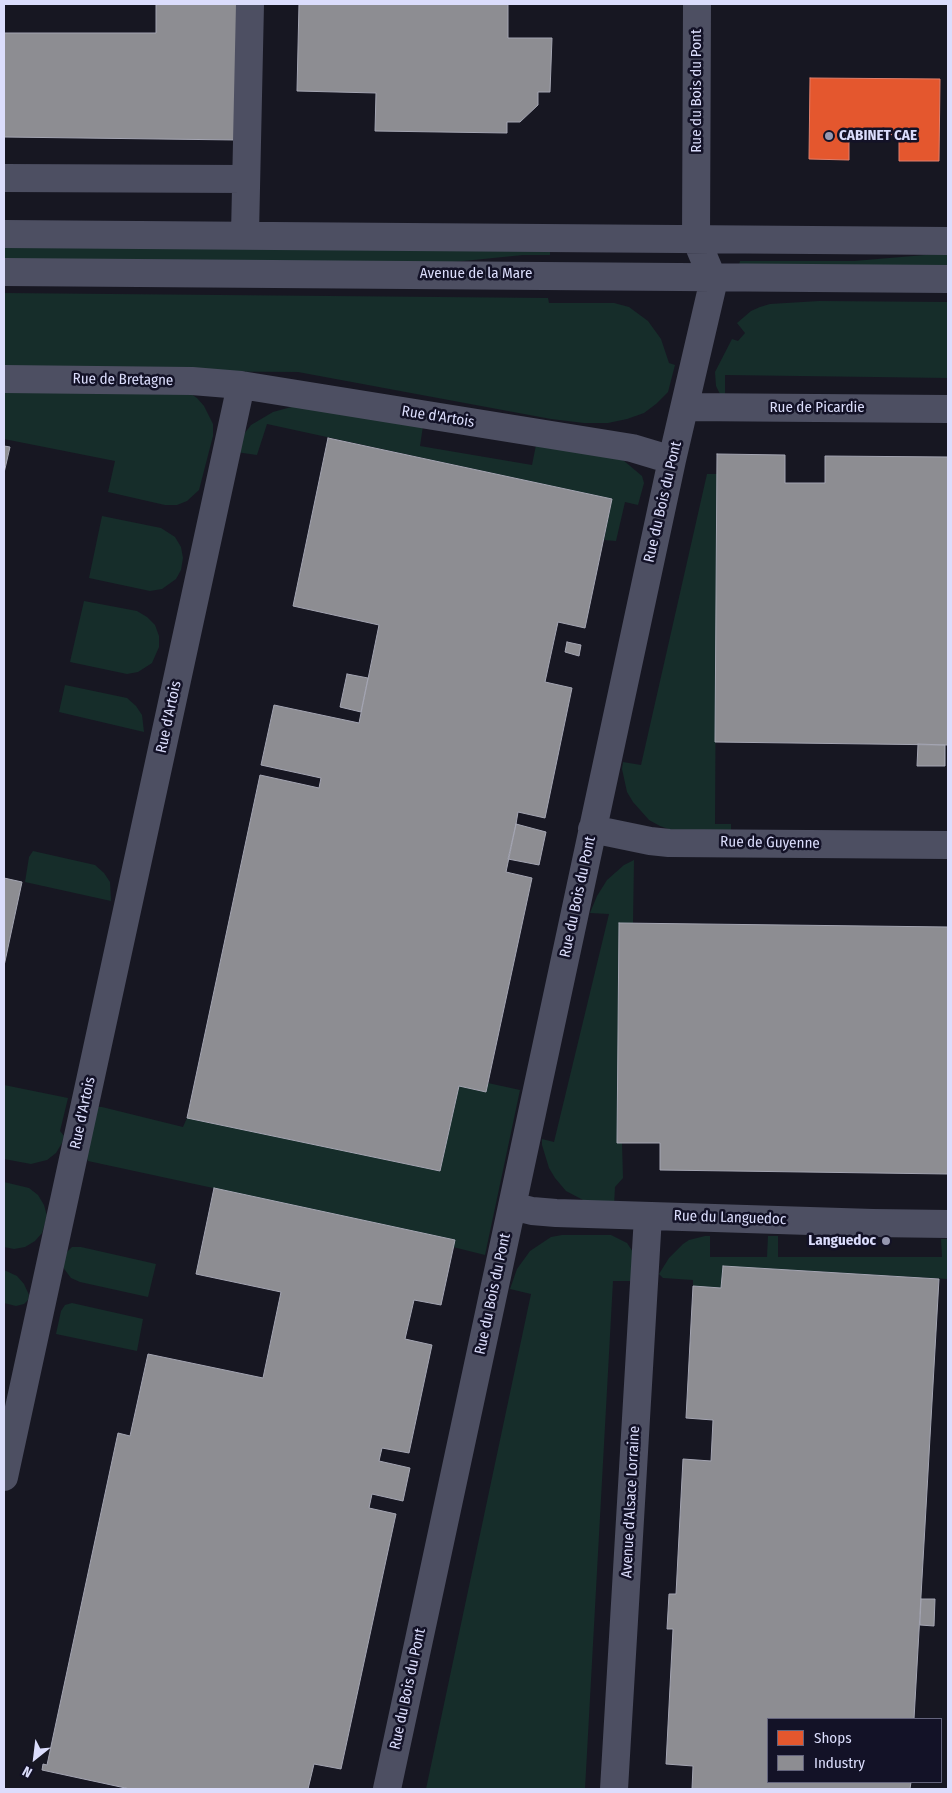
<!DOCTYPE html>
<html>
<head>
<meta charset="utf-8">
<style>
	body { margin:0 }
	#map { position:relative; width:952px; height:1793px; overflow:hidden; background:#171722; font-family:"Fira Sans Condensed",sans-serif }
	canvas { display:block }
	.frame { position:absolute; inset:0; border:5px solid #dbddfc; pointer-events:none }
	.legend { position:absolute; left:767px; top:1718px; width:175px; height:65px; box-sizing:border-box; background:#131227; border:1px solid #63637c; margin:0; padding:6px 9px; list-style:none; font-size:15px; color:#dbddfc }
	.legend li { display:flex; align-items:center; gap:10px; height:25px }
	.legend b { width:25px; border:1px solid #63637c }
	.north { position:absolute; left:10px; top:1733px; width:50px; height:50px; -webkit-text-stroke:4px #131227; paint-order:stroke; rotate:209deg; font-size:14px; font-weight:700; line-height:20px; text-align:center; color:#dbddfc }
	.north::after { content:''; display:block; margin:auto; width:18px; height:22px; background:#dbddfc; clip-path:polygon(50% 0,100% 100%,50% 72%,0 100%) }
</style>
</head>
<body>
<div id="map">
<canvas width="952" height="1793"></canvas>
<div class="frame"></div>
<ul class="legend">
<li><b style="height:14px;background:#e4572e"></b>Shops</li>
<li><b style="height:14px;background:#8d8d92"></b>Industry</li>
</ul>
<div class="north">N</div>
</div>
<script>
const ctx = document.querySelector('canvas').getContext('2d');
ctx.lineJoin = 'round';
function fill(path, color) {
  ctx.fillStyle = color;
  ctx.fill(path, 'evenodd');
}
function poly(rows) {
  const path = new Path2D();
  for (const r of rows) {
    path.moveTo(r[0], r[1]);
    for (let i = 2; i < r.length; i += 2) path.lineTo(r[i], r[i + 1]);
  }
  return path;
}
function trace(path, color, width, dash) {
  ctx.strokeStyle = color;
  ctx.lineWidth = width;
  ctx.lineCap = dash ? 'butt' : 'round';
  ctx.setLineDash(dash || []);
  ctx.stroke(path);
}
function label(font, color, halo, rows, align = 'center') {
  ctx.font = font + ' "Fira Sans Condensed",sans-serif';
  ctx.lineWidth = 5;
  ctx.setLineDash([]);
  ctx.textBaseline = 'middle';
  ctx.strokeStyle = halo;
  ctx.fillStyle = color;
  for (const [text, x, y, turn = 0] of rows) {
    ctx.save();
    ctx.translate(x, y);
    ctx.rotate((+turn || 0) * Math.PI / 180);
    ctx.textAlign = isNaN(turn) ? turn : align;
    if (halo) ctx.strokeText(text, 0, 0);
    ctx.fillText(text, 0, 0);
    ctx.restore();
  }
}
fill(poly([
	[4,242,550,246,550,255,523,255,414,266,4,263],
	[948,253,948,271,739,265,740,261,854,261],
	[4,293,548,298,549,303,614,303,629,307,648,321,661,339,669,363,675,365,668,392,656,404,644,413,627,419,608,423,584,423,551,419,298,372,4,370],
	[819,301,948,302,948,378,725,375,725,398,721,396,716,386,715,372,732,339,738,341,745,333,737,323,751,311,760,307,770,304],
	[4,388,188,392,197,398,204,406,213,424,213,436,199,490,187,501,177,505,165,505,108,492,115,461,4,439],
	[295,406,423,426,420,446,532,465,536,445,623,460,642,476,644,483,638,505,625,502,616,541,604,540,612,499,267,424,257,455,236,452,244,434,251,425,273,412],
	[707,474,717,474,715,824,731,824,731,832,674,831,660,826,649,820,633,802,627,792,622,769,623,762,641,765],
	[102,516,161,528,175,537,181,547,183,558,181,570,176,579,162,589,150,591,89,578],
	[84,601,137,611,147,617,155,625,159,636,159,647,152,663,138,672,127,674,70,662],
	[65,685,127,698,136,706,142,715,144,732,59,712],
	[33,851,95,865,104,873,110,882,111,901,25,882,29,857],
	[634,860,633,923,619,923,617,1143,622,1143,623,1178,615,1187,614,1206,585,1201,566,1191,555,1178,549,1168,542,1145,542,1139,554,1142,609,914,590,913,597,896,607,880,624,865],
	[488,1083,520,1090,485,1255,453,1247,454,1240,88,1161,85,1153,95,1107,102,1107,183,1127,187,1118,440,1171,459,1086,486,1092],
	[4,1085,68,1098,60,1131,64,1136,62,1143,56,1153,47,1160,31,1164,4,1159],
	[4,1182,29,1188,38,1195,44,1205,47,1216,42,1233,35,1241,25,1247,14,1249,4,1247],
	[562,1235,611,1235,627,1243,633,1252,634,1281,613,1281,585,1789,426,1789,531,1294,510,1289,517,1269,530,1251,551,1237],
	[705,1236,710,1236,710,1257,767,1257,768,1236,778,1236,778,1257,942,1257,941,1239,948,1239,948,1279,723,1266,721,1288,693,1286,693,1280,663,1278,659,1274,669,1258,683,1244,689,1240],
	[72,1247,81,1247,156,1264,148,1297,80,1282,71,1278,62,1266,64,1255],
	[4,1270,17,1276,24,1284,29,1295,28,1300,24,1304,16,1306,4,1303],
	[72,1303,143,1319,137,1351,56,1334,61,1311,65,1305]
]), '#162d2a');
const shops = poly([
	[810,78,940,79,939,161,899,161,899,135,879,134,878,141,864,141,862,135,849,135,849,160,809,159,810,78]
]);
fill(shops, '#e4572e');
trace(shops, '#e17f6c', 1);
const industry = poly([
	[156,4,238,4,237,140,4,137,4,33,156,33,156,4],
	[299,4,508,4,508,38,552,38,550,92,538,92,538,105,520,122,507,122,507,133,375,131,376,93,297,91,299,4],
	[328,438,612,499,585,628,558,622,545,682,572,688,545,818,518,812,516,824,506,872,532,878,486,1092,459,1086,440,1171,187,1118,260,775,319,788,321,778,261,765,274,705,359,723,379,625,293,606,328,438],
	[4,446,10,447,4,473,4,446],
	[717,454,785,455,785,483,825,483,825,456,948,457,948,745,715,742,717,454],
	[567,642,581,645,579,656,565,652,567,642],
	[347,674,368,678,361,712,340,707,347,674],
	[918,744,945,745,945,766,917,766,918,744],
	[516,824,546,832,539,865,508,859,516,824],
	[4,878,22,882,4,966,4,878],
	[619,923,948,927,948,1174,660,1170,660,1143,617,1143,619,923],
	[214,1188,455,1240,441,1305,414,1300,405,1339,432,1345,409,1453,382,1448,379,1461,410,1468,403,1501,372,1494,369,1508,396,1514,341,1769,314,1764,308,1789,130,1789,42,1770,43,1764,47,1765,118,1433,130,1436,148,1354,263,1378,281,1292,196,1274,214,1188],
	[723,1266,939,1279,914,1719,768,1719,768,1782,911,1782,910,1789,692,1789,693,1766,666,1764,673,1629,667,1629,669,1594,676,1594,683,1459,711,1461,713,1420,686,1418,693,1286,721,1288,723,1266],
	[921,1599,935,1599,934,1626,920,1625,921,1599]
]);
fill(industry, '#8d8d92');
trace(industry, '#a4a5b2', 1);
trace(poly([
	[4,178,246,179],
	[4,234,948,241],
	[245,234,250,4],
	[4,272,948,279],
	[4,379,192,381,241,385],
	[685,407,948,409],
	[592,829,650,841,669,843,948,845],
	[512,1206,532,1211,556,1213,873,1223,948,1224],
	[4,1477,241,385,632,448,672,460],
	[387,1789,672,460,712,288,712,277,696,239,697,4],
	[614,1789,648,1216]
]), '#4d4f62', 28);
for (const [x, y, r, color] of [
	[829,136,5,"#9698b0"],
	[886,1241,5,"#9698b0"]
]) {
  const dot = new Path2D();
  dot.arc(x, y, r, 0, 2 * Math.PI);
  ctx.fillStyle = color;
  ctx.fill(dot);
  trace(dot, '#131227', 2);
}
label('15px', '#dbddfc', '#131227', [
	["Rue du Bois du Pont",697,91,-90],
	["Avenue de la Mare",476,274],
	["Rue de Bretagne",123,380,1],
	["Rue de Picardie",817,408],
	["Rue d'Artois",438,417,9],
	["Rue du Bois du Pont",663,502,-77],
	["Rue d'Artois",169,717,-78],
	["Rue de Guyenne",770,843,1],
	["Rue du Bois du Pont",578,897,-78],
	["Rue d'Artois",83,1113,-78],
	["Rue du Languedoc",730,1218,2],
	["Rue du Bois du Pont",493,1294,-78],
	["Avenue d'Alsace Lorraine",631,1502,-87],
	["Rue du Bois du Pont",408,1689,-78]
]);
label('bold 15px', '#dbddfc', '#131227', [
	["CABINET CAE",839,136],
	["Languedoc",876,1241,"right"]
], 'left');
</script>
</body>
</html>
